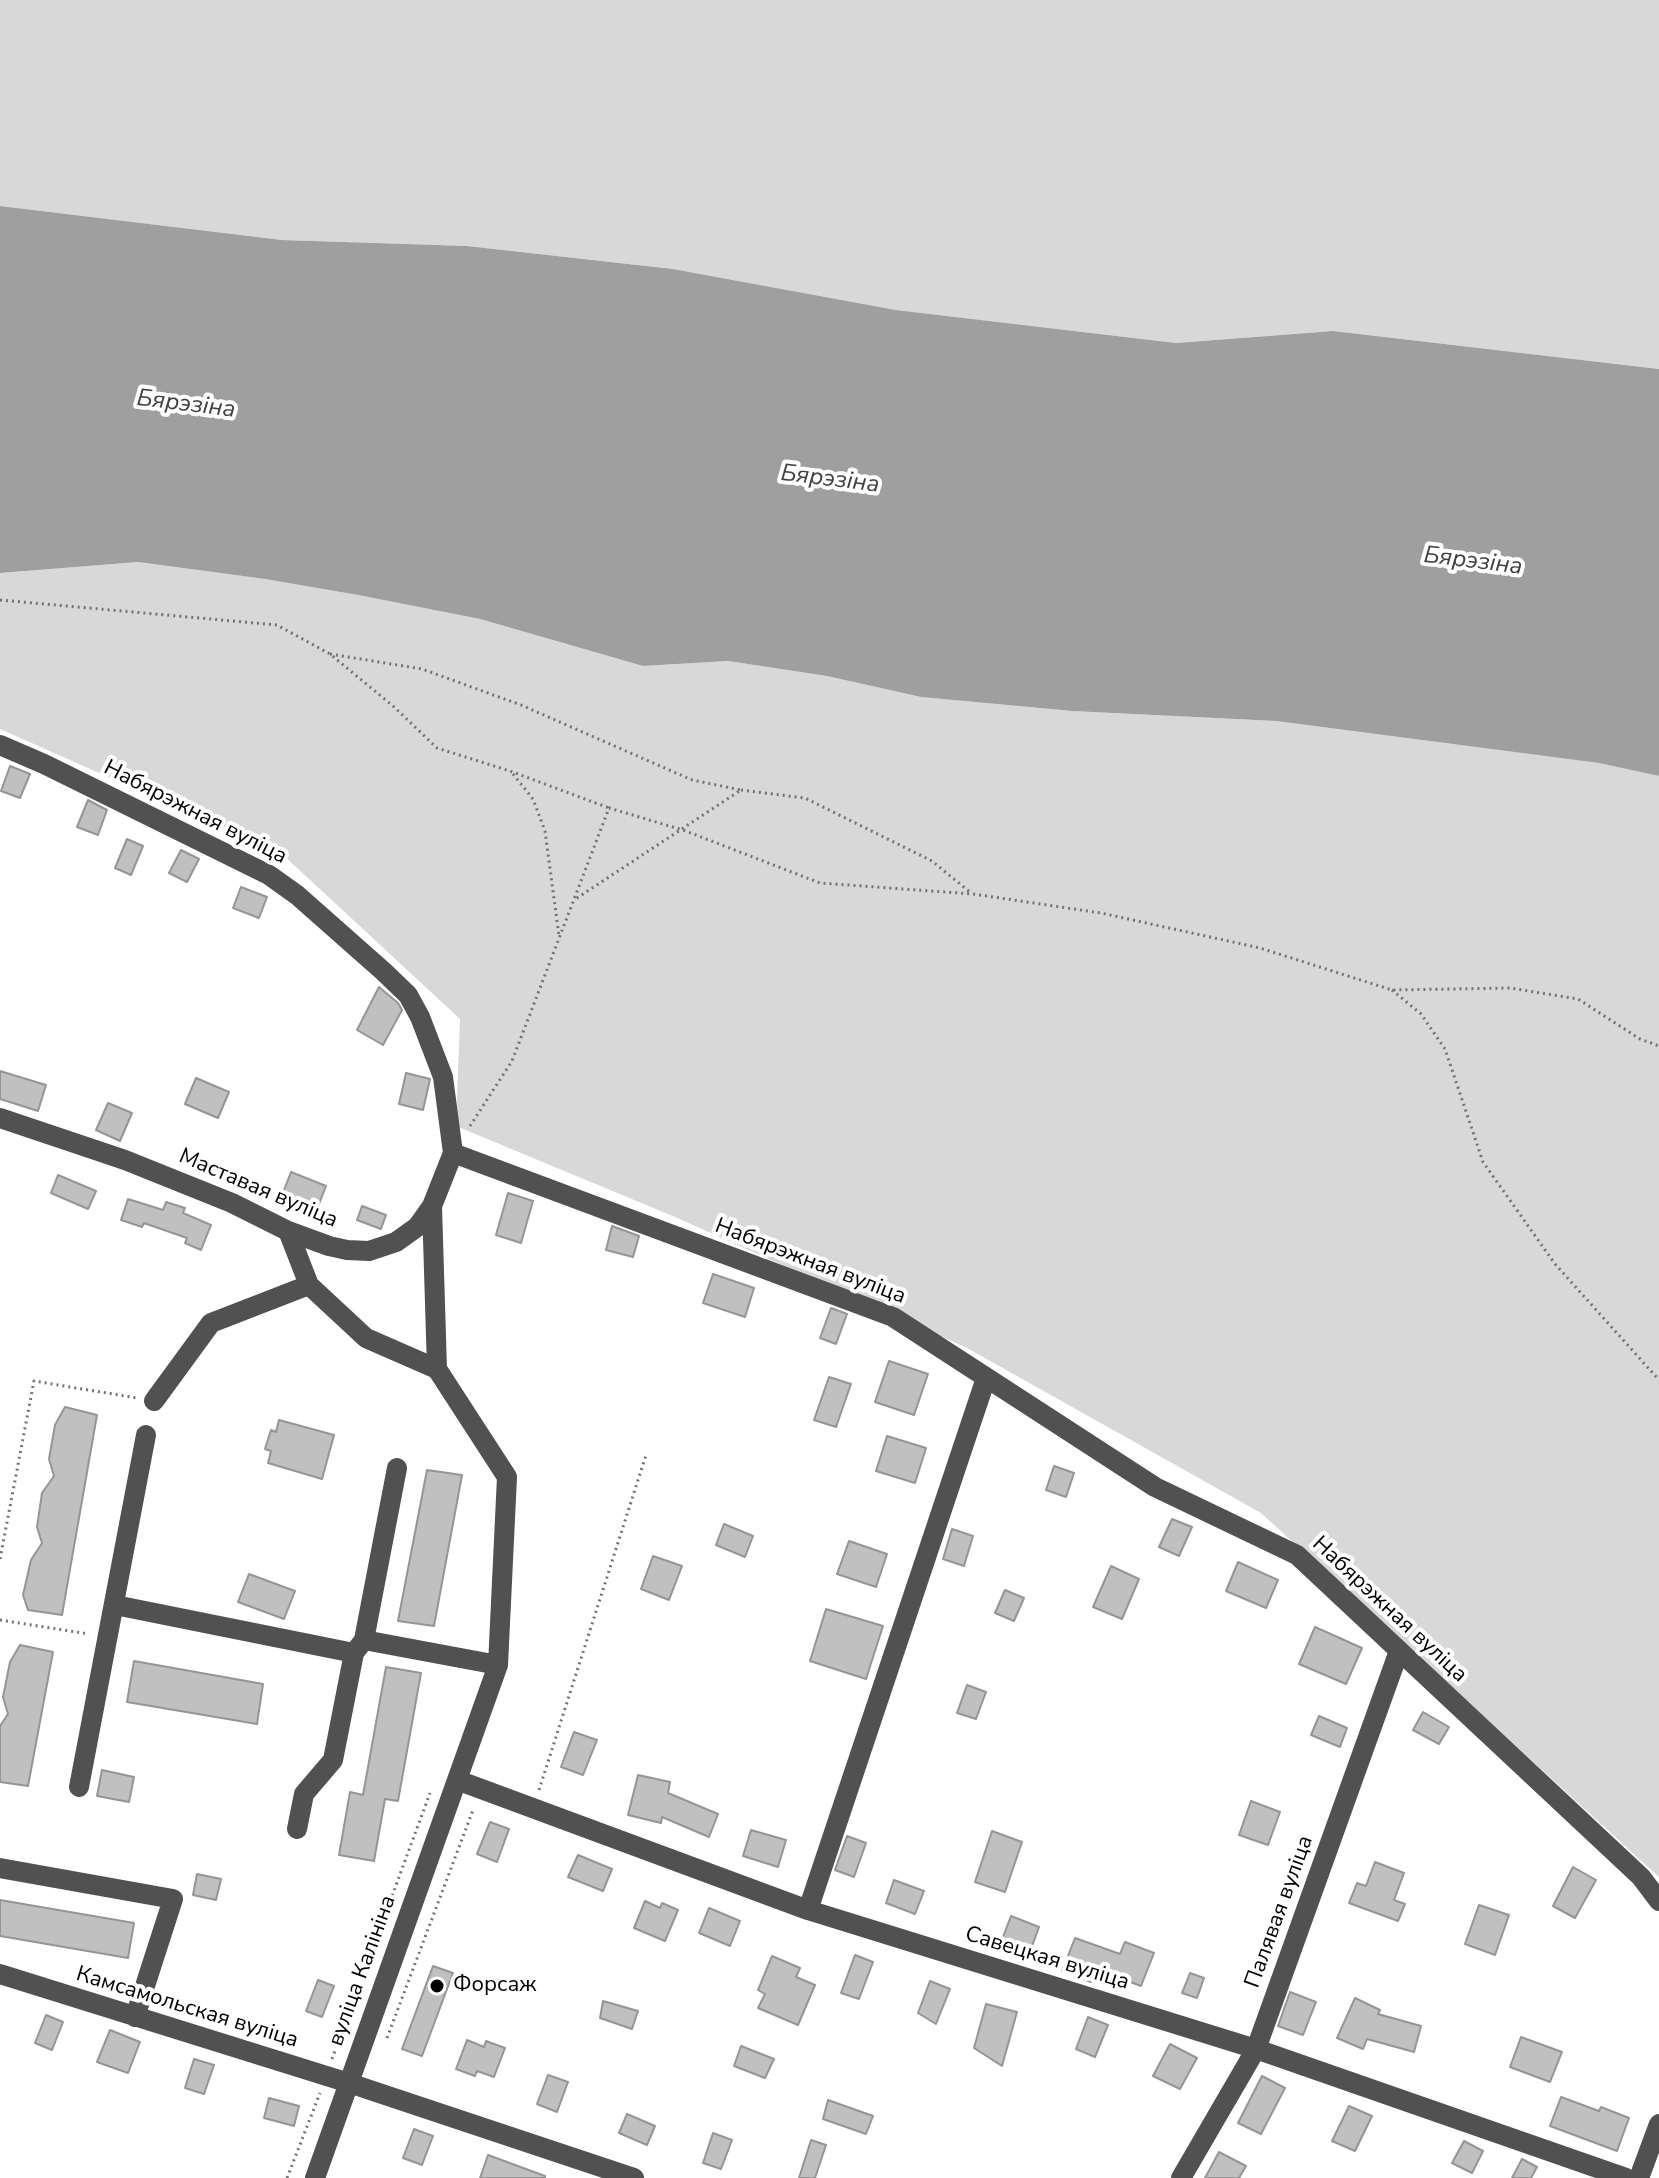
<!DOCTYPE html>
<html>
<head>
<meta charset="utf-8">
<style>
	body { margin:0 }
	canvas { display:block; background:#fff }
</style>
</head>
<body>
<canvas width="1659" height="2178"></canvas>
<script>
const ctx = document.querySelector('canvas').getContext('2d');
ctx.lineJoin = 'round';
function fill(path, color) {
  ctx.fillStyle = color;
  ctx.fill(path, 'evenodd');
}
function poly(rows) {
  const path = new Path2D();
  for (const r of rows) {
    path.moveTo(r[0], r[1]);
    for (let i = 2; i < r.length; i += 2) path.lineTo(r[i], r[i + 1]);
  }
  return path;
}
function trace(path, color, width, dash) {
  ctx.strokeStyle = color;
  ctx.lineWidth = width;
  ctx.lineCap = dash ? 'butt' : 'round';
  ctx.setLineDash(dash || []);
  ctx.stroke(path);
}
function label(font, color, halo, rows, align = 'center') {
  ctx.font = font + ' "Nunito Sans",sans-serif';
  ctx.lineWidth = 8;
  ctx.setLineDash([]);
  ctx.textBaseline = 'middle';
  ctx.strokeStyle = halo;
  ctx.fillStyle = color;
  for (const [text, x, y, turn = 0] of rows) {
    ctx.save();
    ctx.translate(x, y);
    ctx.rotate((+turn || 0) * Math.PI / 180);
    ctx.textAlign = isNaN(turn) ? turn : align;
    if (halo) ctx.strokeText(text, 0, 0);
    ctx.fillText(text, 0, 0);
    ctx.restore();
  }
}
fill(poly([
	[0,0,1659,0,1659,369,1333,331,1176,343,896,310,673,269,467,246,282,240,0,206],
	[138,562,265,579,358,595,480,619,643,666,728,661,827,676,921,697,1072,711,1276,721,1600,763,1659,776,1659,1877,1261,1513,967,1348,675,1217,456,1126,460,1019,282,854,0,729,0,573]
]), '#d8d8d8');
fill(poly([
	[0,206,282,240,467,246,673,269,896,310,1176,343,1333,331,1659,369,1659,776,1599,763,1276,721,1072,711,921,697,827,676,728,661,643,666,480,619,358,595,265,579,138,562,0,573]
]), '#9f9f9f');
const building = poly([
	[10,766,30,774,20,798,1,791,10,766],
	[88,800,107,810,98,835,77,827,88,800],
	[127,839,143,846,131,875,115,868,127,839],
	[181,850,199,859,187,882,169,873,181,850],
	[241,887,267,897,259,918,233,908,241,887],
	[379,987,398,1003,402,1010,383,1045,357,1030,379,987],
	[0,1071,46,1085,38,1111,0,1099,0,1071],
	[406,1073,430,1079,423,1110,399,1104,406,1073],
	[196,1078,229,1092,218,1118,185,1104,196,1078],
	[108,1103,132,1113,120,1141,96,1130,108,1103],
	[291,1172,326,1186,317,1209,282,1195,291,1172],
	[58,1175,96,1191,88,1209,51,1193,58,1175],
	[508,1193,533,1201,521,1243,496,1235,508,1193],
	[128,1199,163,1210,166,1202,185,1208,183,1213,211,1225,201,1250,185,1243,187,1238,144,1223,142,1227,121,1220,128,1199],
	[362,1206,386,1215,381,1229,357,1220,362,1206],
	[612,1226,639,1236,633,1257,606,1250,612,1226],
	[713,1274,754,1288,745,1317,703,1303,713,1274],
	[831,1308,847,1314,836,1344,820,1338,831,1308],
	[889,1361,928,1374,914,1415,875,1402,889,1361],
	[829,1377,851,1384,836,1427,814,1420,829,1377],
	[65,1407,97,1415,62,1615,28,1610,23,1595,31,1560,42,1543,37,1527,42,1493,54,1476,49,1459,55,1425,65,1407],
	[279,1420,334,1435,322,1479,268,1463,271,1451,265,1449,271,1430,276,1432,279,1420],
	[887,1436,926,1448,915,1483,876,1471,887,1436],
	[1054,1466,1074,1473,1066,1497,1046,1490,1054,1466],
	[427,1470,462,1475,434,1626,398,1621,427,1470],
	[1172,1519,1192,1527,1179,1556,1159,1547,1172,1519],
	[724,1524,753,1536,745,1557,716,1545,724,1524],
	[952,1529,973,1536,964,1566,943,1559,952,1529],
	[849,1541,887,1554,876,1587,837,1574,849,1541],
	[653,1556,682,1566,669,1600,641,1589,653,1556],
	[1238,1562,1278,1580,1266,1608,1226,1591,1238,1562],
	[1111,1566,1139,1579,1122,1619,1093,1607,1111,1566],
	[249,1574,295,1591,284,1619,238,1602,249,1574],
	[1005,1590,1024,1598,1014,1621,995,1613,1005,1590],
	[826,1609,883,1626,866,1679,810,1661,826,1609],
	[1315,1627,1362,1648,1346,1684,1299,1664,1315,1627],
	[20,1645,53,1652,28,1786,0,1782,0,1726,8,1714,3,1697,10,1662,20,1645],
	[134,1661,263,1684,257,1724,127,1702,134,1661],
	[386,1667,421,1673,398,1801,385,1799,374,1861,339,1855,350,1792,363,1795,386,1667],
	[967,1685,986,1692,976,1719,957,1713,967,1685],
	[1423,1712,1449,1727,1439,1744,1413,1730,1423,1712],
	[1319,1716,1347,1728,1340,1747,1311,1735,1319,1716],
	[574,1732,597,1740,583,1775,561,1767,574,1732],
	[102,1770,134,1777,129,1802,97,1796,102,1770],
	[638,1775,670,1782,668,1793,718,1814,709,1837,662,1817,661,1823,628,1815,638,1775],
	[1251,1801,1280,1812,1268,1845,1239,1835,1251,1801],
	[490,1822,509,1829,497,1862,477,1854,490,1822],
	[751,1830,786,1840,778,1867,743,1856,751,1830],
	[992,1831,1022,1842,1005,1892,975,1882,992,1831],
	[847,1836,866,1843,854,1877,835,1870,847,1836],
	[578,1855,612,1869,603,1891,568,1877,578,1855],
	[1375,1862,1404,1873,1394,1900,1405,1904,1398,1921,1349,1903,1357,1883,1366,1886,1375,1862],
	[1573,1867,1596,1880,1575,1918,1553,1906,1573,1867],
	[197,1874,221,1879,216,1900,193,1895,197,1874],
	[894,1880,924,1891,915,1914,886,1903,894,1880],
	[0,1900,134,1923,128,1958,0,1936,0,1900],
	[645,1901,660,1908,662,1903,678,1910,665,1941,634,1928,645,1901],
	[1479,1905,1509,1915,1495,1955,1465,1944,1479,1905],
	[709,1908,740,1921,730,1946,699,1933,709,1908],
	[1011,1916,1039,1927,1027,1960,998,1950,1011,1916],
	[1075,1938,1120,1954,1125,1942,1154,1953,1141,1986,1096,1969,1091,1982,1062,1971,1075,1938],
	[855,1955,873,1962,859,1999,841,1993,855,1955],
	[772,1956,800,1968,796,1977,815,1985,798,2025,758,2008,765,1994,758,1990,772,1956],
	[433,1966,453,1973,422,2056,402,2049,433,1966],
	[1190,1973,1204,1978,1197,1998,1182,1993,1190,1973],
	[318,1980,334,1986,322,2017,306,2011,318,1980],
	[930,1981,950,1989,936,2024,918,2013,930,1981],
	[1290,1992,1316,2002,1303,2035,1278,2026,1290,1992],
	[1355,1998,1380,2010,1378,2014,1421,2026,1414,2052,1367,2039,1363,2049,1337,2038,1355,1998],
	[603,2001,638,2011,632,2029,600,2018,603,2001],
	[986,2004,1017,2012,1002,2066,974,2048,986,2004],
	[46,2015,63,2022,52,2050,35,2043,46,2015],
	[1088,2017,1108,2025,1095,2057,1076,2049,1088,2017],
	[110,2030,140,2042,128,2073,97,2062,110,2030],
	[1521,2037,1562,2052,1550,2082,1510,2067,1521,2037],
	[467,2040,484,2047,486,2041,505,2048,494,2077,477,2071,475,2076,456,2069,467,2040],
	[1170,2044,1197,2058,1180,2089,1153,2076,1170,2044],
	[741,2046,774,2059,765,2078,734,2066,741,2046],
	[194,2059,214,2065,204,2094,185,2088,194,2059],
	[548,2075,568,2082,557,2112,537,2104,548,2075],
	[1262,2076,1285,2088,1261,2134,1238,2123,1262,2076],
	[1561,2097,1599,2111,1601,2107,1629,2118,1617,2151,1550,2126,1561,2097],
	[269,2098,299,2106,294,2126,264,2118,269,2098],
	[828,2100,873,2116,866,2134,823,2119,828,2100],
	[1349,2106,1372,2116,1355,2151,1332,2141,1349,2106],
	[627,2114,655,2126,647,2145,619,2133,627,2114],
	[414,2129,433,2136,422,2165,403,2158,414,2129],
	[713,2133,732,2140,721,2169,703,2163,713,2133],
	[811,2140,826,2145,815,2178,799,2178,811,2140],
	[1464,2141,1483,2151,1472,2173,1452,2163,1464,2141],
	[1219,2152,1246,2166,1239,2178,1205,2178,1219,2152],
	[488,2155,545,2176,545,2178,480,2178,488,2155],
	[1522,2159,1537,2167,1531,2178,1512,2178,1522,2159]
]);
fill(building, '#c0c0c0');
trace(building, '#959595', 2);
trace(poly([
	[0,600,277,625,330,654,393,706,437,748,510,771,609,808],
	[330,654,422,669,521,705,692,780,741,790,574,900],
	[513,774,533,799,545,831,559,936],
	[741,790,805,798,932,861,971,893],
	[1392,990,1421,1014,1445,1049,1483,1162,1555,1264,1659,1380],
	[470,1126,512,1061,609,808,683,830,820,883,973,894,1101,913,1260,948,1392,990,1510,988,1578,999,1640,1039,1659,1046],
	[0,1559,34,1381,137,1398],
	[0,1620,89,1634],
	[539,1790,646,1455],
	[387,2038,473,1810],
	[332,2059,430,1793],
	[287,2178,320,2093]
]), '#737373', 3, [2, 4]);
trace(poly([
	[0,745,44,764,269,875,297,895,383,971,408,995,420,1017,443,1077,453,1153,432,1206,417,1227,396,1242,369,1251,347,1250,329,1246,288,1231,232,1203,125,1160,0,1118],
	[453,1153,893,1317,1155,1487,1297,1555,1641,1877,1659,1901],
	[288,1231,309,1285],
	[154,1401,211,1323,309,1285,366,1338,437,1369],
	[115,1605,354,1653,364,1640,498,1665],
	[364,1640,397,1468],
	[457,1780,808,1910,1256,2049,1626,2178],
	[79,1787,146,1435],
	[297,1829,304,1794,333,1760,354,1653],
	[0,1868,173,1899,135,2017],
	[808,1910,986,1378],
	[0,1974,349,2083,634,2178],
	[315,2178,498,1665,507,1477,437,1369,432,1206],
	[1181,2178,1256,2049,1399,1651],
	[1639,2178,1659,2124]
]), '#515151', 20);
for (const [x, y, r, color] of [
	[437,1986,8,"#000"]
]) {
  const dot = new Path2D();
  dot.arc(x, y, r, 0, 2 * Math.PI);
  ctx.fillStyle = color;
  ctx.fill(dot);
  trace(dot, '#fff', 3);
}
label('22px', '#000', '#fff', [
	["Набярэжная вуліца",195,813,27],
	["Маставая вуліца",258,1189,23],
	["Набярэжная вуліца",810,1262,21],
	["Набярэжная вуліца",1389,1610,43],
	["Палявая вуліца",1280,1912,-70],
	["Савецкая вуліца",1047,1959,17],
	["вуліца Калініна",363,1971,-70],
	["Камсамольская вуліца",187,2008,17]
]);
label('22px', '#000', '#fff', [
	["Форсаж",453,1986]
], 'left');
label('italic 24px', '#404040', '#fff', [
	["Бярэзіна",186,405,7],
	["Бярэзіна",830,480,7],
	["Бярэзіна",1473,562,7]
]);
</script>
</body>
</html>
